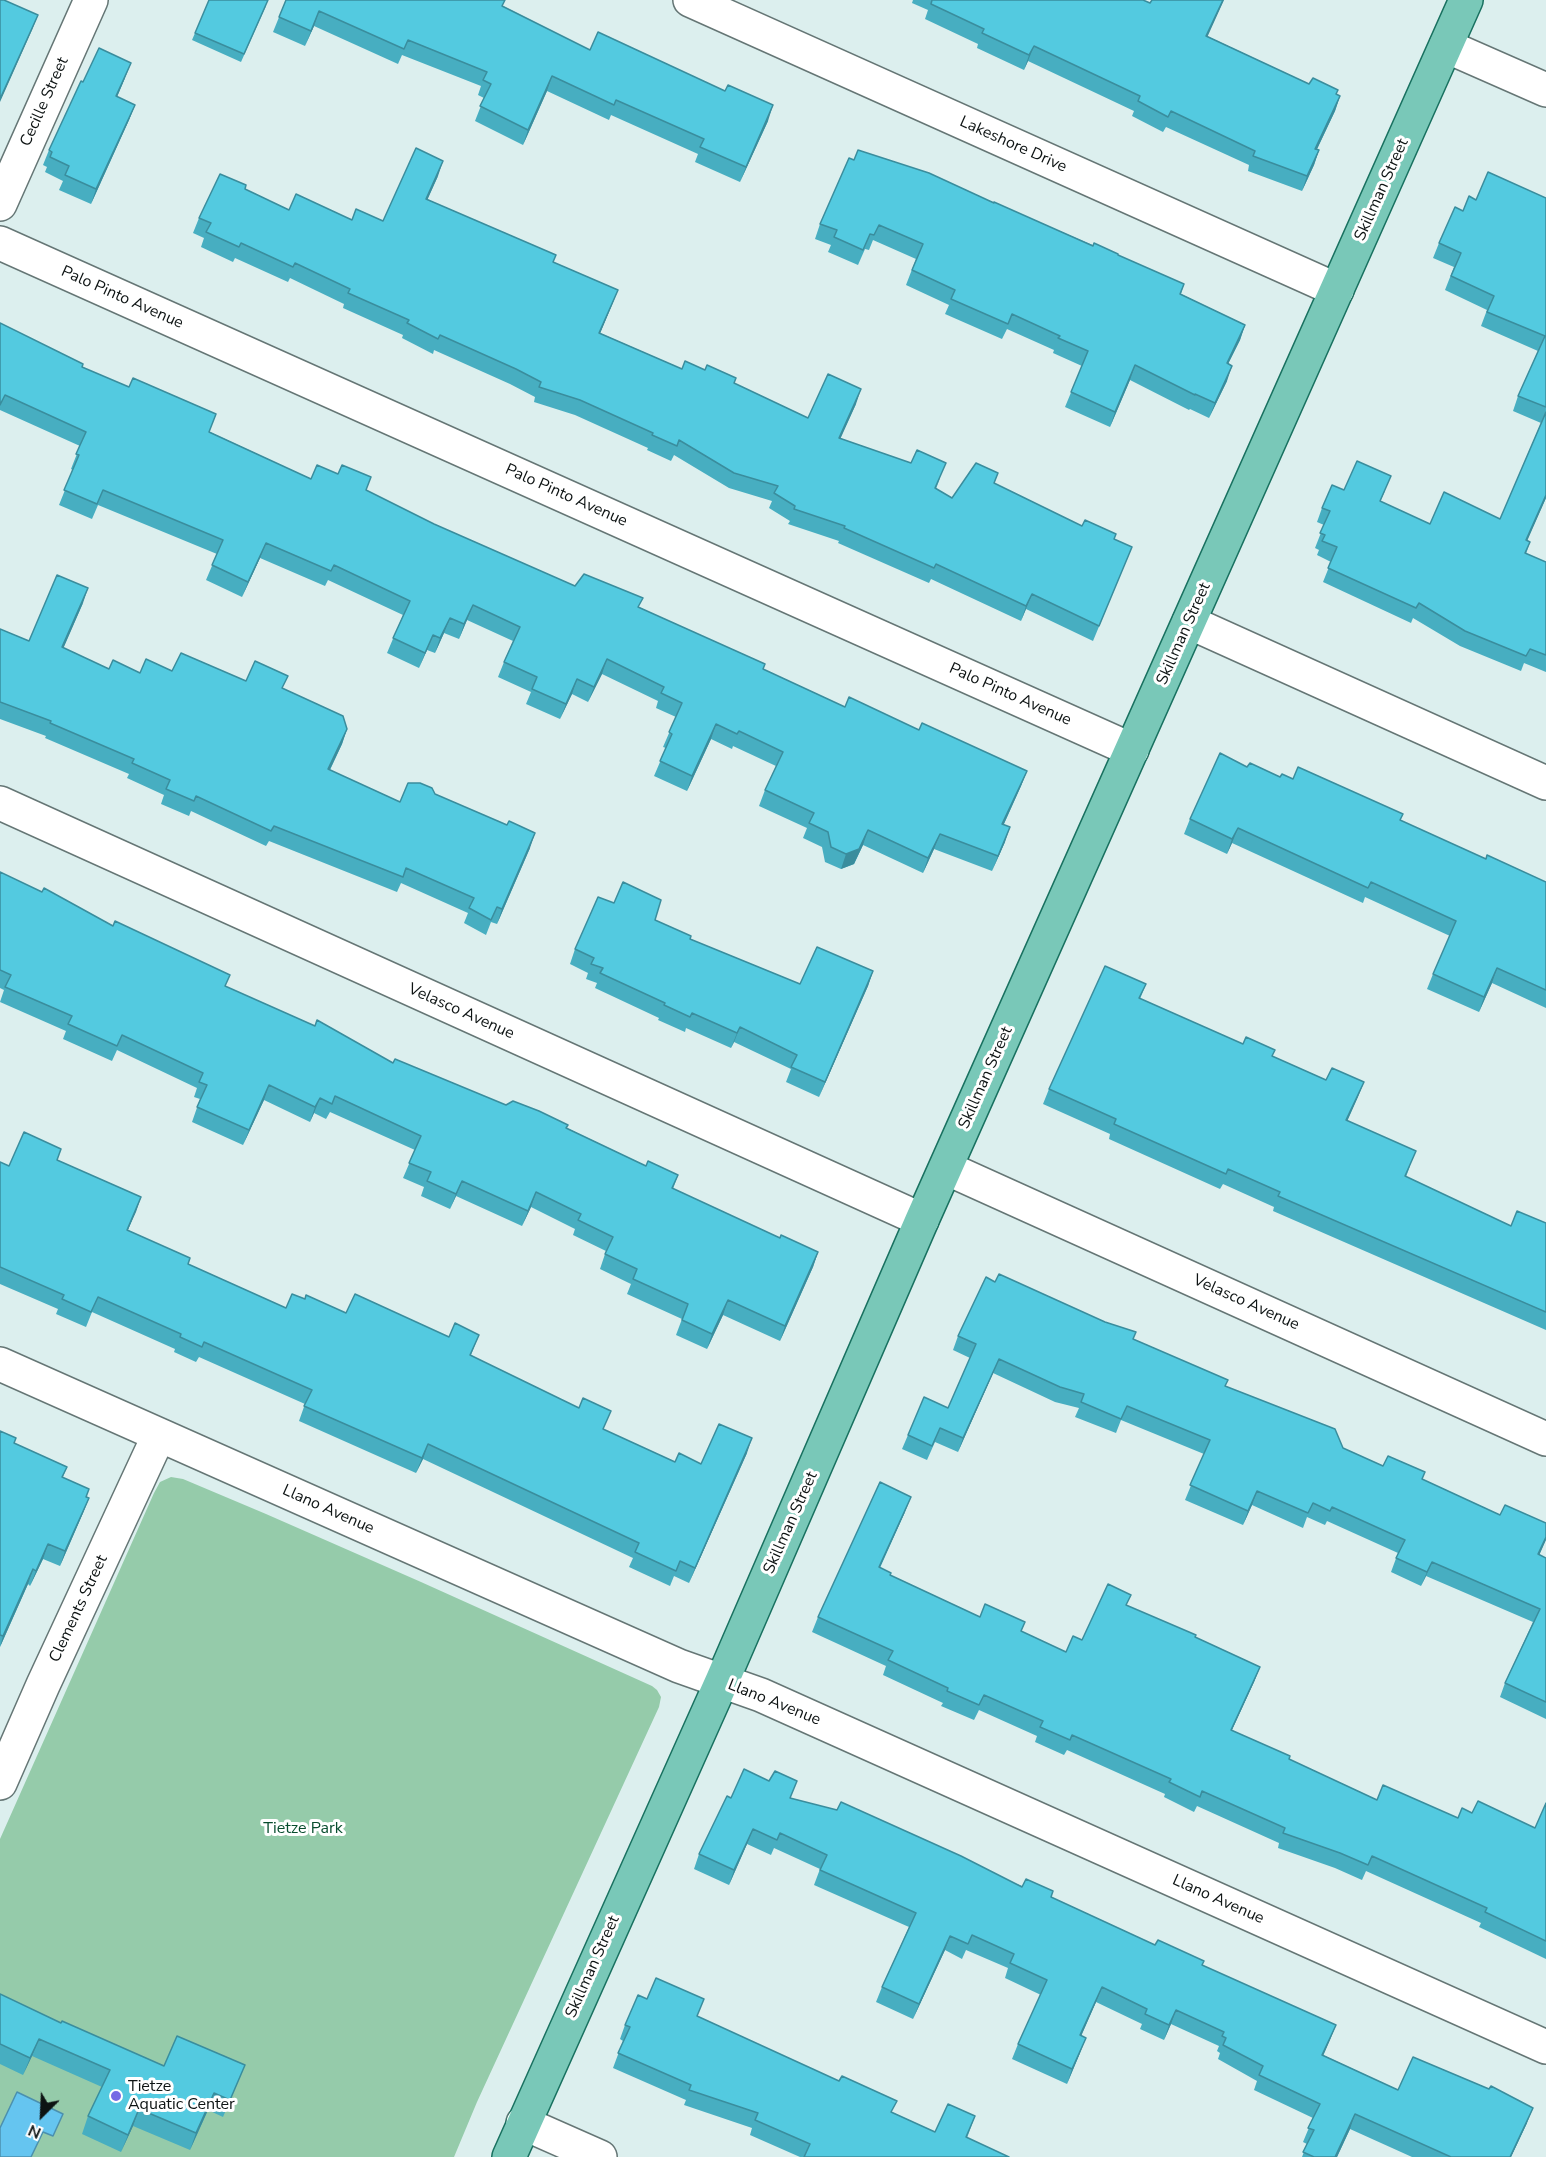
<!DOCTYPE html>
<html>
<head>
<meta charset="utf-8">
<style>
	body { margin:0 }
	#map { position:relative; width:1546px; height:2157px; overflow:hidden; background:#dcefee; font-family:"Nunito Sans",sans-serif }
	canvas { display:block }
	.north { position:absolute; left:12px; top:2085px; width:60px; height:60px; -webkit-text-stroke:4px #fff; paint-order:stroke; rotate:204deg; font-size:16px; font-weight:700; line-height:24px; text-align:center; color:#0d1313 }
	.north::after { content:''; display:block; margin:auto; width:21px; height:27px; background:#0d1313; clip-path:polygon(50% 0,100% 100%,50% 72%,0 100%) }
</style>
</head>
<body>
<div id="map">
<canvas width="1546" height="2157"></canvas>
<div class="north">N</div>
</div>
<script>
const ctx = document.querySelector('canvas').getContext('2d');
ctx.lineJoin = 'round';
function fill(path, color) {
  ctx.fillStyle = color;
  ctx.fill(path, 'evenodd');
}
function poly(rows) {
  const path = new Path2D();
  for (const r of rows) {
    path.moveTo(r[0], r[1]);
    for (let i = 2; i < r.length; i += 2) path.lineTo(r[i], r[i + 1]);
  }
  return path;
}
function trace(path, color, width, dash) {
  ctx.strokeStyle = color;
  ctx.lineWidth = width;
  ctx.lineCap = dash ? 'butt' : 'round';
  ctx.setLineDash(dash || []);
  ctx.stroke(path);
}
function label(font, color, halo, rows, align = 'center') {
  ctx.font = font + ' "Nunito Sans",sans-serif';
  ctx.lineWidth = 6;
  ctx.setLineDash([]);
  ctx.textBaseline = 'middle';
  ctx.strokeStyle = halo;
  ctx.fillStyle = color;
  for (const [text, x, y, turn = 0] of rows) {
    ctx.save();
    ctx.translate(x, y);
    ctx.rotate((+turn || 0) * Math.PI / 180);
    ctx.textAlign = isNaN(turn) ? turn : align;
    if (halo) ctx.strokeText(text, 0, 0);
    ctx.fillText(text, 0, 0);
    ctx.restore();
  }
}
fill(poly([
	[171,1477,183,1479,266,1514,421,1582,652,1686,657,1690,661,1697,659,1707,477,2102,454,2157,0,2157,0,1839,154,1493,160,1482]
]), '#95cbaa');
const water = poly([
	[17,2092,63,2114,53,2136,43,2132,31,2157,0,2157,0,2128,17,2092]
]);
fill(water, '#65c5f0');
trace(water, '#4b90ae', 1.5);
const minor = poly([
	[690,0,1337,290],
	[1446,46,1546,90],
	[0,204,91,0],
	[0,243,1132,750],
	[1189,622,1546,783],
	[0,803,922,1220],
	[946,1168,1546,1439],
	[0,1364,679,1666,761,1695,1546,2047],
	[0,1783,43,1685,159,1435],
	[523,2123,600,2157]
]);
const major = poly([
	[509,2157,722,1681,922,1220,1466,0]
]);
trace(minor, '#657675', 36);
trace(major, '#197160', 36);
trace(minor, '#fff', 33);
trace(major, '#79c8b8', 33);
fill(poly([
	[286,0,503,6,590,50,768,121,740,182,695,162,698,154,611,115,609,120,547,91,523,145,475,121,484,98,478,95,481,86,402,55,398,64,314,26,305,46,273,32],
	[913,0,1143,0,1207,36,1309,84,1340,96,1335,111,1317,149,1319,150,1314,165,1302,191,1248,171,1249,165,1166,127,1163,132,1132,116,1134,111,1028,61,1024,70,977,48,978,44,925,19,928,10,912,3],
	[266,6,241,62,192,40,195,33],
	[125,78,117,97,135,105,129,120,91,204,59,190,63,181,45,172,47,167,43,165,49,150,83,82],
	[438,176,427,200,553,262,618,290,600,333,682,369,734,383,808,418,856,404,840,438,940,478,936,489,952,498,998,473,994,484,1082,526,1132,547,1093,641,1026,609,1021,621,931,579,929,583,838,543,839,541,788,524,790,521,769,508,772,501,729,488,674,455,671,461,647,450,648,448,575,415,534,402,535,397,510,384,434,350,433,354,402,338,403,335,343,308,344,304,290,278,288,282,235,258,233,262,201,247,204,238,193,233,199,218,245,189,289,210,352,220,383,221],
	[1546,198,1546,498,1527,540,1530,542,1526,554,1546,562,1546,672,1524,663,1521,671,1460,646,1413,618,1411,623,1323,582,1331,562,1317,555,1319,550,1315,548,1324,525,1317,522,1322,508,1344,490,1385,491,1380,502,1430,524,1500,519,1541,423,1513,411,1518,396,1538,351,1481,326,1487,310,1445,290,1454,267,1433,258,1439,243,1463,211,1476,200],
	[994,203,1184,284,1181,294,1245,325,1240,340,1228,364,1227,381,1209,418,1190,409,1189,410,1130,380,1110,427,1065,407,1082,366,1053,353,1054,350,1007,329,1002,339,945,314,949,305,906,285,916,259,873,240,869,250,865,249,858,265,828,252,831,245,815,239,820,224],
	[0,323,82,367,210,432,311,479,366,491,434,524,575,586,639,607,763,669,845,707,919,730,1027,771,1021,786,1004,824,1005,842,992,871,934,849,923,873,863,845,854,864,841,869,825,862,822,847,803,838,807,828,759,806,765,790,776,766,733,746,732,749,711,739,687,791,654,776,666,748,663,747,676,717,656,708,658,701,602,674,588,702,572,694,560,719,526,704,531,692,498,677,504,662,513,641,467,620,459,639,444,633,435,653,427,650,419,668,387,653,403,615,328,580,325,586,260,558,242,597,206,580,217,554,98,505,92,519,59,505,73,470,71,469,80,446,0,410],
	[83,603,63,648,109,669,140,673,172,671,283,688,347,729,342,744,330,770,400,802,435,794,530,848,497,924,491,922,486,935,464,923,468,913,401,883,397,892,269,841,266,846,191,811,189,816,161,804,164,795,127,778,129,774,45,738,46,736,0,719,0,629,29,641],
	[1247,767,1280,777,1293,779,1403,814,1400,821,1486,859,1546,882,1546,1008,1492,983,1479,1012,1427,989,1433,974,1450,936,1365,897,1363,903,1232,843,1227,854,1184,834,1190,819],
	[0,872,226,987,393,1063,567,1128,646,1166,678,1175,673,1189,780,1238,818,1252,813,1267,780,1341,723,1315,707,1349,676,1335,682,1319,627,1294,631,1284,600,1269,606,1251,573,1235,575,1229,531,1207,522,1226,456,1196,450,1209,421,1196,424,1187,403,1178,415,1150,330,1112,326,1119,314,1113,310,1122,264,1100,243,1145,192,1122,200,1099,194,1097,197,1088,117,1050,112,1061,63,1039,66,1031,0,1002,4,990,0,988],
	[655,920,690,939,800,984,873,971,868,986,819,1097,786,1082,791,1069,734,1042,731,1048,686,1028,685,1032,658,1020,659,1018,595,988,597,983,586,979,588,973,570,964,575,949],
	[1146,984,1140,999,1243,1044,1272,1056,1326,1080,1364,1082,1347,1121,1410,1166,1406,1177,1511,1226,1546,1223,1546,1330,1273,1211,1274,1207,1223,1184,1220,1189,1109,1139,1110,1134,1043,1104,1049,1089],
	[57,1160,141,1197,128,1230,188,1264,286,1308,305,1299,346,1313,449,1337,479,1335,471,1355,604,1430,675,1462,701,1464,747,1453,689,1583,674,1576,670,1586,629,1567,633,1558,423,1459,416,1473,299,1421,305,1404,199,1357,196,1362,174,1352,175,1349,92,1312,86,1327,56,1314,58,1309,0,1284,0,1162,9,1166],
	[995,1282,1133,1339,1226,1386,1343,1448,1383,1466,1425,1472,1422,1479,1500,1515,1546,1523,1546,1539,1539,1555,1546,1558,1546,1719,1500,1697,1505,1683,1533,1622,1426,1576,1421,1586,1391,1572,1398,1553,1327,1521,1325,1525,1307,1517,1303,1528,1252,1505,1243,1525,1185,1500,1204,1454,1121,1420,1116,1433,1075,1417,1079,1408,1055,1402,993,1373,958,1452,935,1442,927,1460,902,1449,908,1435,948,1408,970,1358,953,1350,958,1336],
	[0,1431,14,1443,67,1467,63,1477,89,1498,83,1513,60,1566,43,1559,30,1586,28,1584,0,1647],
	[905,1512,880,1568,890,1575,980,1617,1025,1622,1021,1632,1066,1652,1127,1606,1195,1637,1260,1667,1254,1682,1232,1730,1289,1759,1377,1800,1458,1818,1472,1813,1535,1828,1546,1803,1546,1959,1479,1927,1481,1923,1366,1871,1362,1880,1335,1868,1278,1848,1279,1843,1197,1806,1194,1812,1164,1797,1165,1794,1067,1750,1064,1755,1035,1742,1037,1736,979,1710,974,1720,941,1706,943,1703,883,1675,886,1666,812,1632,818,1617],
	[731,1798,791,1798,1051,1897,1155,1945,1336,2025,1323,2055,1398,2090,1527,2123,1511,2157,1412,2157,1350,2129,1337,2157,1302,2157,1307,2144,1303,2142,1313,2118,1254,2090,1257,2081,1218,2059,1220,2053,1217,2051,1219,2046,1171,2024,1164,2040,1140,2029,1142,2024,1096,2002,1081,2036,1080,2053,1067,2084,1012,2059,1018,2044,1041,1995,1005,1978,1008,1968,966,1950,962,1959,945,1950,913,2019,876,2002,882,1987,909,1927,814,1885,820,1869,774,1848,771,1855,747,1844,729,1885,694,1869,699,1854],
	[0,1994,61,2023,164,2066,245,2065,223,2117,208,2110,190,2150,133,2126,121,2152,82,2134,88,2116,102,2087,32,2056,23,2075,0,2064],
	[647,1999,935,2132,975,2116,967,2138,1009,2157,800,2157,750,2135,752,2128,684,2105,686,2100,613,2068,623,2041,620,2039,625,2025]
]), '#47aec1');
fill(poly([
	[1223,0,1224,0,1201,51,1206,36],
	[319,11,314,26,305,46],
	[38,15,32,30,0,102,0,99],
	[1034,46,1028,61,1024,70,1029,55],
	[131,63,125,78,111,111,116,96],
	[552,76,547,91,523,145,528,130],
	[1340,96,1335,111,1310,164,1315,149],
	[135,105,129,120,91,204,96,189],
	[773,105,768,121,740,182,746,167],
	[1319,150,1314,165,1302,191,1307,176],
	[443,161,438,176,421,214,426,199],
	[618,290,612,305,594,348,599,333],
	[1245,325,1240,340,1221,378,1227,363],
	[1135,365,1130,380,1110,427,1115,412],
	[1232,366,1227,381,1209,418,1215,403],
	[861,389,856,404,834,453,839,438],
	[1546,495,1546,498,1521,555,1526,540],
	[266,543,260,558,242,597,248,582],
	[88,588,83,603,57,663,62,647],
	[1032,594,1026,609,1021,621,1026,606],
	[473,605,467,620,459,639,464,624],
	[450,618,444,633,435,653,440,638],
	[433,635,427,650,419,668,425,653],
	[607,659,602,674,588,702,594,687],
	[577,679,572,694,560,719,566,704],
	[716,724,711,739,687,791,692,776],
	[347,729,342,744,323,784,328,769],
	[1027,771,1021,786,997,839,1002,824],
	[1010,827,1005,842,992,871,998,856],
	[1238,828,1232,843,1227,854,1232,839],
	[868,830,863,845,854,864,841,869,846,854],
	[535,833,530,848,497,924,502,909],
	[940,834,934,849,923,873,928,858],
	[1497,968,1492,983,1479,1012,1484,997],
	[873,971,868,986,819,1097,825,1082],
	[740,1027,734,1042,731,1048,737,1033],
	[1364,1082,1358,1097,1341,1135,1346,1120],
	[269,1085,264,1100,243,1145,249,1130],
	[320,1098,314,1113,310,1122,315,1107],
	[462,1181,456,1196,450,1209,456,1194],
	[536,1192,531,1207,522,1226,528,1211],
	[141,1197,136,1212,121,1245,127,1230],
	[818,1252,813,1267,780,1341,785,1326],
	[728,1300,723,1315,707,1349,712,1334],
	[999,1359,993,1373,958,1452,963,1438],
	[752,1438,747,1453,689,1583,695,1568],
	[428,1444,423,1459,416,1473,422,1458],
	[1257,1491,1252,1505,1243,1525,1248,1511],
	[911,1497,905,1512,873,1582,879,1567],
	[89,1498,83,1513,60,1566,65,1551],
	[1546,1537,1546,1540,1533,1569,1538,1554],
	[48,1544,43,1559,30,1586,36,1571],
	[1432,1562,1426,1576,1421,1586,1427,1572],
	[33,1569,28,1584,0,1647,3,1636],
	[1260,1667,1254,1682,1225,1745,1231,1730],
	[753,1829,747,1844,729,1885,734,1870],
	[950,1936,945,1950,913,2019,919,2004],
	[1102,1987,1096,2002,1075,2050,1080,2035],
	[1176,2010,1171,2024,1164,2040,1169,2025],
	[1336,2025,1330,2040,1317,2070,1322,2055],
	[1086,2038,1080,2053,1067,2084,1072,2069],
	[39,2039,32,2056,23,2075,30,2058],
	[214,2093,208,2110,190,2150,196,2133],
	[1533,2108,1527,2123,1511,2157,1510,2157],
	[139,2109,133,2126,121,2152,128,2135],
	[1355,2114,1350,2129,1337,2157,1335,2157]
]), '#3a8d9d');
const building = poly([
	[0,0,4,0,38,15,0,99,0,0],
	[209,0,268,0,244,54,195,33,209,0],
	[286,0,505,0,502,6,590,50,598,32,725,91,728,85,773,105,746,167,700,147,704,139,616,100,614,105,552,76,528,130,480,106,491,84,483,80,487,72,408,40,404,49,319,11,311,31,279,17,286,0],
	[932,0,1143,0,1150,3,1152,0,1223,0,1206,36,1309,84,1313,78,1338,90,1336,94,1340,96,1315,149,1319,150,1307,176,1253,156,1255,151,1171,111,1168,117,1138,101,1140,96,1034,46,1029,55,982,33,984,29,931,4,932,0],
	[99,48,131,63,116,96,135,105,96,189,65,175,69,166,50,157,52,152,49,150,81,81,83,82,99,48],
	[416,148,443,161,426,199,556,255,553,262,618,290,599,333,682,369,685,361,705,370,707,365,736,378,734,383,808,418,828,374,861,389,839,438,911,463,917,450,946,463,935,488,952,498,976,463,998,473,994,483,1082,526,1085,520,1116,534,1114,539,1132,547,1099,626,1032,594,1026,606,936,564,934,568,844,528,845,526,794,509,795,506,774,493,778,486,734,473,679,440,677,446,652,435,653,433,580,400,539,387,541,382,516,369,440,335,438,339,407,323,409,320,348,293,350,289,295,263,293,267,241,243,239,247,206,232,211,223,199,218,220,174,246,185,245,189,289,210,296,194,352,220,356,209,383,221,416,148],
	[858,150,929,173,994,203,994,202,1093,246,1094,243,1118,254,1118,255,1184,284,1180,294,1245,325,1227,363,1232,366,1215,403,1195,394,1195,395,1135,365,1115,412,1071,392,1088,351,1058,338,1060,336,1012,314,1008,324,951,299,955,290,912,270,923,244,879,225,874,235,870,234,863,250,834,237,837,230,820,224,849,158,854,160,858,150],
	[1488,172,1546,198,1546,407,1518,396,1545,336,1487,312,1494,296,1451,276,1461,253,1439,243,1455,207,1463,211,1469,196,1476,200,1488,172],
	[0,323,83,364,82,367,129,387,133,378,216,414,209,432,311,479,317,465,338,474,342,465,371,477,366,490,434,524,575,586,584,574,643,598,638,607,765,664,763,669,845,707,849,697,919,730,922,723,1027,771,1002,824,1010,827,998,856,940,834,928,858,868,830,859,849,846,854,831,847,828,832,809,823,814,813,765,790,783,752,739,731,737,734,716,724,692,776,660,761,672,734,669,732,682,703,661,693,664,687,607,659,594,687,577,679,566,704,532,689,537,677,504,662,520,627,473,605,464,624,450,618,440,638,433,635,425,653,393,638,410,601,334,565,331,571,266,543,248,582,212,565,223,540,103,490,97,504,64,490,79,455,76,454,86,432,5,395,0,405,0,323],
	[1546,412,1546,495,1526,540,1530,542,1525,553,1546,562,1546,655,1530,649,1526,656,1465,631,1419,603,1416,608,1328,568,1337,547,1322,541,1325,535,1320,533,1330,511,1322,508,1332,485,1344,490,1357,461,1391,476,1380,501,1430,524,1444,492,1500,519,1546,412],
	[57,575,88,588,62,647,109,669,113,660,140,673,146,659,172,671,181,653,246,681,255,661,288,676,282,688,343,716,347,729,328,769,400,802,408,783,420,783,432,788,435,794,507,825,509,821,535,833,502,909,497,907,491,920,469,908,474,898,406,868,403,877,274,826,271,831,196,796,194,801,166,789,170,780,132,763,134,759,50,723,51,721,0,702,0,629,29,641,57,575],
	[1220,753,1247,767,1250,763,1280,777,1282,774,1293,779,1298,767,1403,814,1400,820,1486,859,1487,855,1546,882,1546,990,1497,968,1484,997,1433,974,1456,921,1371,882,1368,888,1238,828,1232,839,1190,819,1220,753],
	[0,872,42,892,44,888,113,926,115,921,230,975,225,986,315,1026,317,1020,393,1063,395,1059,506,1105,513,1101,539,1111,568,1125,566,1128,646,1166,648,1161,678,1175,672,1188,780,1238,781,1235,818,1252,785,1326,728,1300,712,1334,682,1320,688,1304,633,1279,637,1269,605,1254,613,1237,578,1220,581,1214,536,1192,528,1211,462,1181,456,1194,427,1181,431,1172,409,1163,421,1136,335,1096,332,1104,320,1098,315,1107,269,1085,249,1130,197,1107,207,1085,199,1082,203,1073,122,1035,117,1046,68,1024,72,1016,5,987,11,975,0,970,0,872],
	[623,882,661,900,655,920,691,936,690,939,800,984,817,947,873,971,825,1082,791,1067,797,1055,740,1027,737,1033,692,1013,690,1017,664,1005,665,1003,600,973,603,968,591,964,594,958,575,949,598,897,614,903,623,882],
	[1105,966,1146,984,1139,998,1243,1044,1246,1037,1275,1050,1272,1056,1326,1080,1332,1068,1364,1082,1346,1120,1416,1151,1405,1176,1511,1226,1517,1211,1546,1223,1546,1312,1278,1196,1280,1192,1228,1169,1226,1174,1114,1124,1116,1119,1049,1089,1105,966],
	[24,1132,61,1149,57,1160,141,1197,127,1230,190,1258,188,1264,286,1308,292,1294,305,1299,306,1295,346,1313,355,1294,449,1337,455,1323,479,1335,470,1355,579,1408,583,1398,611,1411,603,1429,675,1462,679,1453,701,1464,719,1424,752,1438,695,1568,680,1561,676,1571,635,1552,639,1543,428,1444,422,1458,304,1406,312,1390,204,1342,202,1347,180,1337,181,1334,98,1297,91,1312,62,1299,64,1295,0,1267,0,1162,9,1166,24,1132],
	[999,1274,1105,1322,1136,1332,1133,1339,1228,1380,1225,1386,1335,1429,1343,1448,1383,1466,1388,1456,1425,1472,1422,1479,1500,1515,1505,1505,1546,1523,1546,1537,1538,1554,1546,1558,1546,1702,1505,1683,1540,1609,1432,1562,1427,1572,1396,1558,1405,1540,1332,1507,1330,1511,1313,1503,1308,1513,1257,1491,1248,1511,1190,1485,1210,1440,1127,1406,1121,1419,1081,1402,1084,1394,1060,1387,999,1359,963,1438,940,1428,932,1446,908,1435,924,1397,948,1408,976,1344,958,1336,986,1277,995,1282,999,1274],
	[0,1431,16,1438,14,1443,67,1467,62,1477,89,1489,86,1497,89,1498,65,1551,48,1544,36,1571,33,1569,3,1636,0,1635,0,1431],
	[880,1482,911,1497,879,1567,891,1573,890,1575,980,1617,985,1604,1025,1622,1021,1631,1066,1652,1073,1636,1082,1640,1108,1584,1131,1595,1126,1605,1196,1635,1195,1637,1260,1667,1231,1730,1290,1756,1289,1759,1377,1800,1383,1785,1458,1818,1462,1808,1472,1813,1478,1801,1535,1828,1546,1803,1546,1941,1485,1912,1487,1908,1372,1856,1368,1865,1340,1853,1283,1833,1285,1828,1202,1791,1200,1797,1169,1782,1171,1779,1072,1735,1070,1740,1040,1727,1043,1721,984,1695,979,1705,947,1691,948,1688,888,1660,893,1651,818,1617,880,1482],
	[744,1769,769,1781,775,1771,797,1781,790,1798,837,1810,841,1802,961,1856,1022,1887,1026,1879,1053,1891,1051,1897,1155,1945,1158,1940,1204,1961,1202,1965,1336,2025,1322,2055,1398,2090,1413,2057,1489,2089,1491,2086,1533,2108,1510,2157,1451,2157,1355,2114,1335,2157,1314,2157,1303,2152,1314,2130,1308,2128,1320,2104,1259,2075,1263,2066,1223,2045,1226,2038,1222,2036,1224,2032,1176,2010,1169,2025,1145,2014,1147,2009,1102,1987,1080,2035,1086,2038,1072,2069,1018,2044,1047,1980,1010,1963,1014,1954,972,1935,968,1944,950,1936,919,2004,882,1987,916,1913,820,1870,827,1855,780,1833,777,1840,753,1829,734,1870,699,1854,727,1796,731,1798,744,1769],
	[656,1978,704,1999,697,2016,839,2081,842,2076,897,2101,891,2112,935,2132,948,2104,975,2116,966,2137,1009,2157,804,2157,810,2144,755,2120,758,2113,689,2090,691,2085,618,2053,630,2027,625,2025,638,1995,647,1999,656,1978],
	[0,1994,61,2023,62,2021,164,2066,177,2036,245,2065,230,2100,214,2093,196,2133,139,2109,128,2135,88,2116,110,2070,39,2039,30,2058,0,2044,0,1994]
]);
fill(building, '#53cae0');
trace(building, '#3a8d9d', 1.5);
for (const [x, y, r, color] of [
	[116,2096,6,"#766ae5"]
]) {
  const dot = new Path2D();
  dot.arc(x, y, r, 0, 2 * Math.PI);
  ctx.fillStyle = color;
  ctx.fill(dot);
  trace(dot, '#fff', 2);
}
label('16px', '#0d1313', '#fff', [
	["Cecille Street",45,102,-66],
	["Lakeshore Drive",1013,145,24],
	["Skillman Street",1382,190,-66],
	["Palo Pinto Avenue",122,298,24],
	["Palo Pinto Avenue",566,496,24],
	["Skillman Street",1184,634,-66],
	["Palo Pinto Avenue",1010,695,24],
	["Velasco Avenue",461,1012,24],
	["Skillman Street",986,1078,-66],
	["Velasco Avenue",1246,1303,24],
	["Llano Avenue",328,1510,24],
	["Skillman Street",791,1523,-66],
	["Clements Street",79,1609,-65],
	["Llano Avenue",774,1703,22],
	["Llano Avenue",1218,1900,24],
	["Skillman Street",593,1967,-66]
]);
label('16px', '#084d2e', '#fff', [
	["Tietze Park",303,1829]
]);
label('16px', '#0d1313', '#fff', [
	["Tietze",128,2087],
	["Aquatic Center",128,2105]
], 'left');
</script>
</body>
</html>
